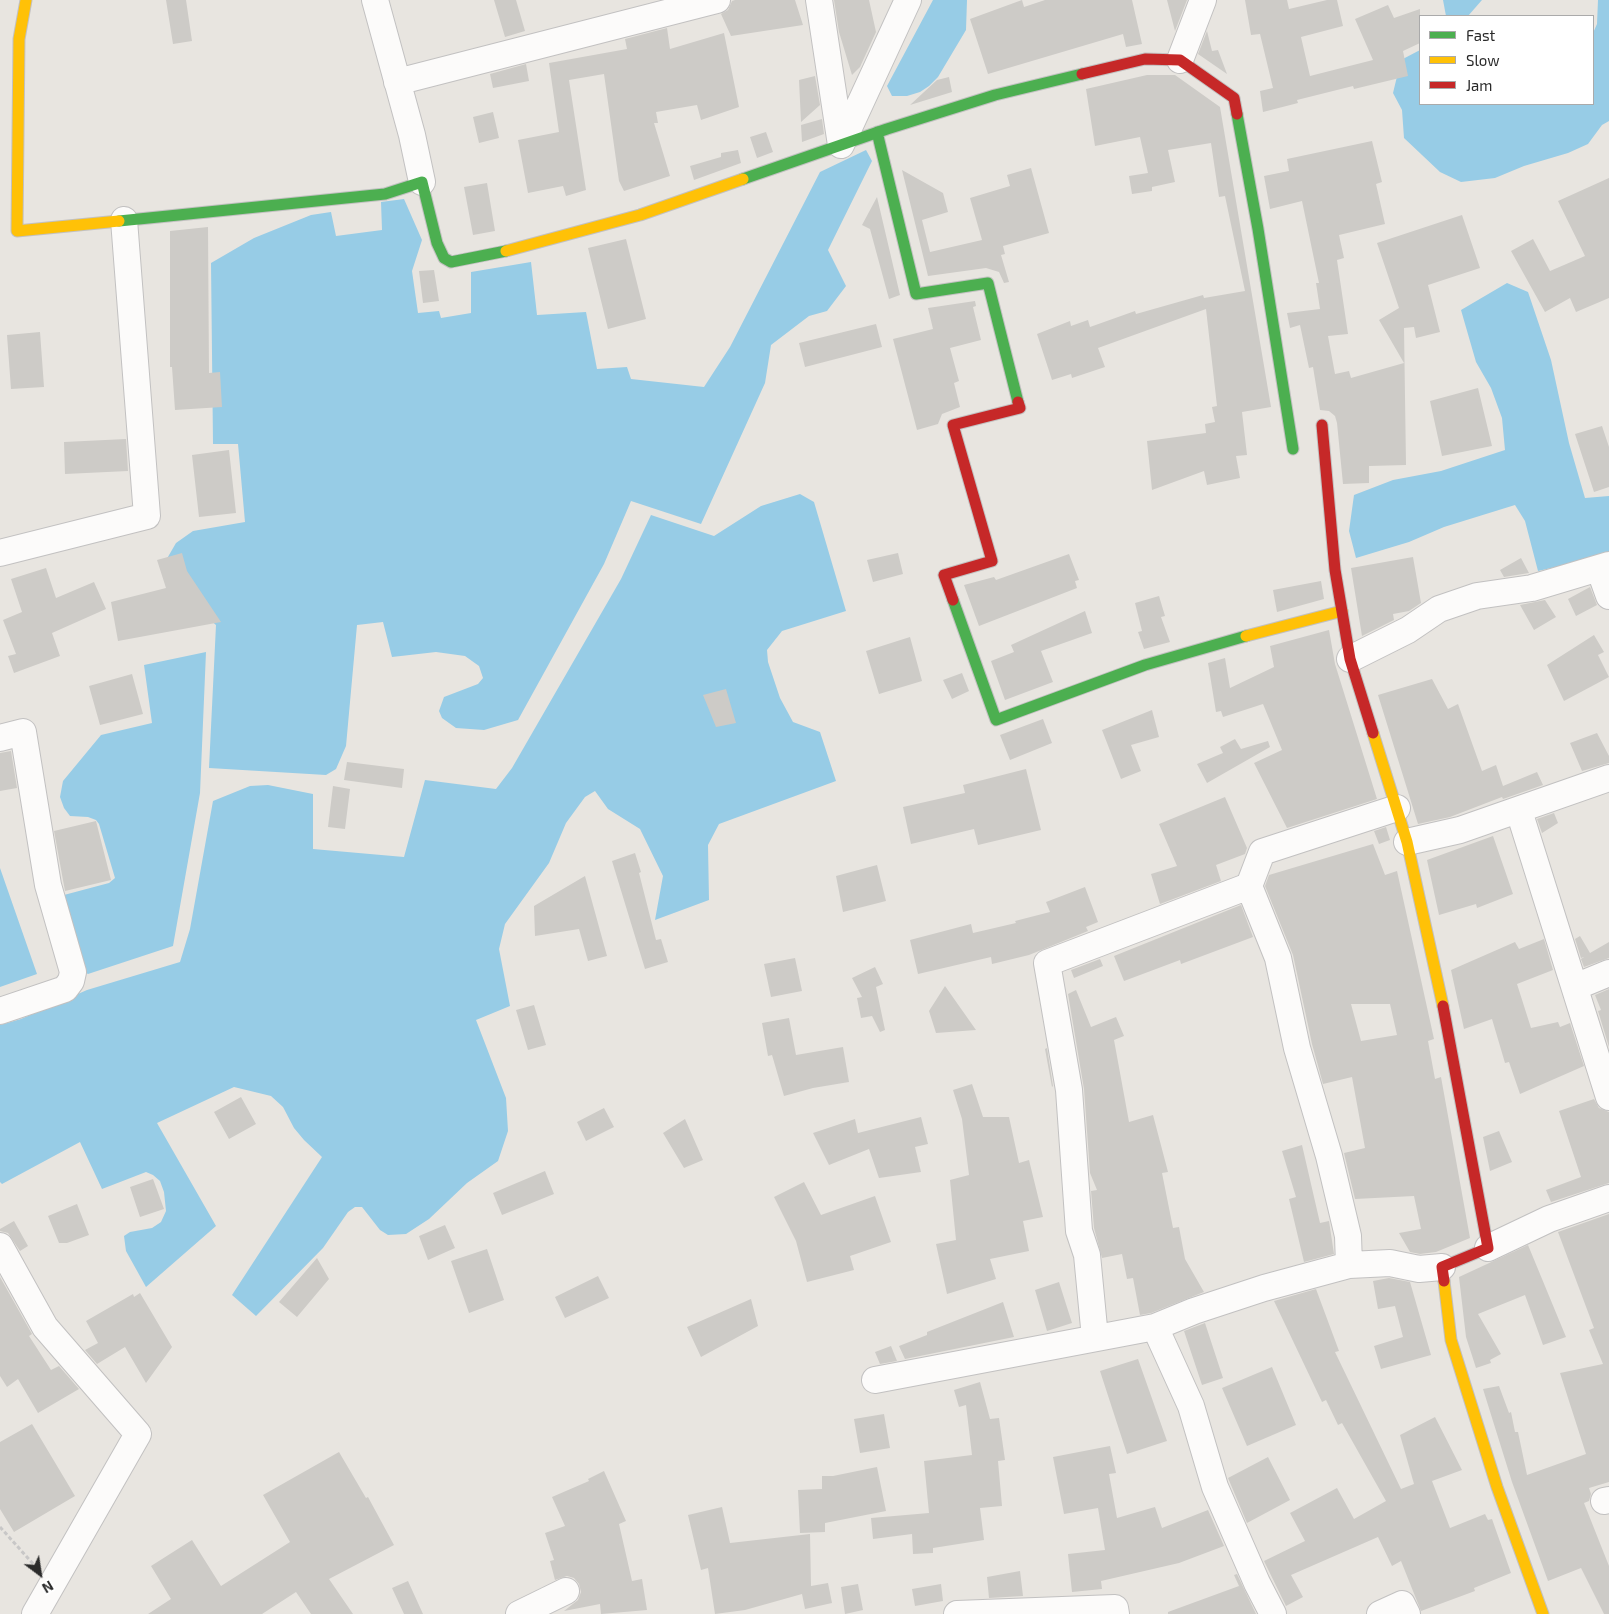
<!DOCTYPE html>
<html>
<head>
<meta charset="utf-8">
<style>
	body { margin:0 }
	#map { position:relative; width:1609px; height:1614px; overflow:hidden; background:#e8e5e0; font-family:"Exo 2",sans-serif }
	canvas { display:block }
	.legend { position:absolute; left:1419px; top:15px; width:175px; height:90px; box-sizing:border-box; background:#fff; border:1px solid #aaa; margin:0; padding:6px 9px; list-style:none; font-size:15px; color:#2a2a2a }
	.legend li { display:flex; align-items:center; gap:10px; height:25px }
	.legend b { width:25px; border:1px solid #aaa }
	.north { position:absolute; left:15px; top:1549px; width:50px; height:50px; -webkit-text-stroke:4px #fff; paint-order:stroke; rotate:149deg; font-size:14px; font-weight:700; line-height:20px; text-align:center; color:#2a2a2a }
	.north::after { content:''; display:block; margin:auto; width:18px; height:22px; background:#2a2a2a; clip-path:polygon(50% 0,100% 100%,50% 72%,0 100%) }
</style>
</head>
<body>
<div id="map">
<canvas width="1609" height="1614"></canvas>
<ul class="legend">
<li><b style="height:6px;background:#4caf50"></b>Fast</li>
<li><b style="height:6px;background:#ffc107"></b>Slow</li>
<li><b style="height:6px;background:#c62828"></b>Jam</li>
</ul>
<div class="north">N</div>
</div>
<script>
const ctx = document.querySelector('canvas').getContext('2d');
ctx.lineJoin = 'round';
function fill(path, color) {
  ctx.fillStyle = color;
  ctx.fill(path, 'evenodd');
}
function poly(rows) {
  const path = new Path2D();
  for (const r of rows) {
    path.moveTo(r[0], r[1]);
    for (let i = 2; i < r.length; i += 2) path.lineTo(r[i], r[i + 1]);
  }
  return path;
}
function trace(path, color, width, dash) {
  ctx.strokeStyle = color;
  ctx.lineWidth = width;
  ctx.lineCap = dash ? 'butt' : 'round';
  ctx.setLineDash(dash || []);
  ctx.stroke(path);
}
fill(poly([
	[933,0,967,0,966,30,938,77,929,86,920,92,907,96,892,96,887,86],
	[1443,0,1482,0,1468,16,1446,16],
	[1598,0,1609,0,1609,121,1602,125,1588,144,1568,153,1524,166,1495,178,1461,182,1440,172,1404,138,1402,110,1393,93,1401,60,1420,50,1420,104,1593,104,1593,33,1597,24],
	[866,150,872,161,828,250,846,286,827,311,809,316,771,345,765,383,701,524,631,501,604,564,518,720,484,730,456,728,442,718,439,711,444,697,478,684,483,678,479,666,465,656,436,652,392,657,383,622,357,625,346,746,336,769,326,775,209,768,216,625,191,604,165,562,176,543,193,531,245,522,238,444,213,444,211,263,254,238,311,215,331,212,336,236,382,230,381,202,404,199,422,240,412,271,418,313,439,311,441,318,471,313,471,272,531,262,537,315,586,312,597,369,627,367,631,379,704,387,730,347,820,172],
	[1507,283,1528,292,1551,360,1569,443,1585,498,1609,496,1609,555,1538,571,1525,521,1515,505,1444,527,1409,542,1356,558,1349,531,1354,495,1393,480,1441,471,1505,450,1502,418,1491,388,1476,362,1461,310],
	[800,494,814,502,846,611,782,631,767,650,768,662,780,698,793,722,820,732,836,781,719,824,708,845,709,900,655,920,663,876,640,829,608,809,595,791,585,797,566,823,549,863,505,924,499,949,510,1006,476,1020,506,1098,508,1131,498,1161,467,1183,429,1219,406,1234,388,1235,380,1230,362,1207,355,1207,348,1212,323,1248,256,1316,232,1295,322,1157,304,1140,294,1128,283,1107,271,1096,234,1087,157,1123,216,1226,146,1287,126,1251,124,1236,130,1232,152,1228,161,1222,166,1211,164,1192,160,1181,153,1175,146,1172,102,1189,80,1142,2,1184,0,1182,0,1025,21,1019,87,990,180,962,190,929,213,801,250,786,268,785,313,794,313,849,404,857,425,780,496,789,512,768,621,579,651,515,714,536,761,506],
	[206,652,200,793,173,946,88,974,81,970,64,895,109,883,115,878,99,824,96,820,88,817,70,816,64,808,60,797,63,781,101,735,152,723,144,665],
	[0,868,37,974,0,987]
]), '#97cce6');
fill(poly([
	[166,0,186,0,192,41,173,44],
	[494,0,516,0,525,31,505,37],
	[735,0,795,0,803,25,731,36,721,14,728,10,732,1],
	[834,0,869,0,876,32,860,67,852,75,839,32],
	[1022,0,1024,7,1045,0,1132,0,1142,44,1126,47,1123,34,988,74,970,19],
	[1167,0,1187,0,1175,31],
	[1245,0,1287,0,1289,9,1327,0,1337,0,1343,26,1301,37,1310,76,1373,60,1355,19,1388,5,1394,18,1420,9,1420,43,1403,51,1408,76,1354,89,1353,86,1297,100,1298,103,1263,112,1260,91,1273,88,1260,34,1251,35],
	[667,28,670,49,724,33,739,107,701,120,697,105,656,112,658,123,654,123,670,176,624,191,619,181,604,74,569,80,586,190,566,196,563,186,528,193,518,140,559,132,549,63,627,49,625,39],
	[1207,31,1212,51,1218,50,1227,74,1198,54],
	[526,64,529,81,493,88,490,74],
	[1147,75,1175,75,1220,107,1271,407,1242,412,1247,455,1236,456,1240,478,1207,485,1204,471,1152,490,1147,441,1206,433,1205,424,1215,422,1212,407,1217,406,1206,309,1098,348,1105,367,1072,378,1071,374,1052,380,1037,334,1070,321,1071,326,1088,320,1090,327,1135,311,1136,314,1203,295,1204,298,1245,291,1225,196,1219,197,1211,143,1168,150,1175,182,1152,187,1152,191,1132,194,1129,176,1148,173,1140,137,1095,146,1086,89],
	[815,76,820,105,801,122,799,80],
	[949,77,952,92,910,105,937,80],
	[493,112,499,138,479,143,473,117],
	[822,119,824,134,802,142,801,125],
	[766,132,773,152,757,158,750,137],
	[1372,141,1382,182,1376,184,1385,224,1339,235,1344,258,1337,260,1348,334,1328,336,1335,374,1349,371,1351,378,1404,363,1379,320,1399,308,1377,243,1462,215,1480,268,1428,285,1440,332,1416,338,1414,327,1404,328,1406,465,1369,466,1369,483,1343,484,1337,423,1335,416,1329,411,1320,410,1313,367,1309,368,1300,325,1290,328,1287,313,1320,309,1316,283,1319,283,1302,201,1270,209,1264,176,1289,171,1287,159],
	[738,150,741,163,694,180,690,166,721,157,721,153],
	[1031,168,1049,233,1003,246,1005,254,1001,255,1009,282,1004,283,999,272,986,268,928,276,902,170,943,193,948,212,922,220,930,252,982,240,970,198,1010,186,1007,175],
	[1609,178,1609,298,1576,312,1570,298,1545,312,1511,251,1533,239,1550,271,1585,256,1558,201],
	[487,183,495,231,473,235,464,187],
	[877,197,900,295,889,299,870,229,862,225],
	[208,227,209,373,220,372,222,407,175,410,172,367,170,367,170,231],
	[626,239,646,319,608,329,588,248],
	[434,270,439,301,423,303,419,271],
	[975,301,976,306,973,307,981,340,950,348,959,381,954,383,960,407,942,414,938,424,917,430,893,339,933,329,928,308],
	[876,324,882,347,805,367,799,343],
	[40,332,44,387,11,389,7,335],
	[1478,388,1492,446,1442,456,1430,401],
	[1602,426,1609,447,1609,487,1594,492,1575,434],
	[126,439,128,471,65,474,64,442],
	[229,450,236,513,199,517,192,455],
	[182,553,187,571,221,622,118,641,111,602,166,588,157,560],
	[898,553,903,574,873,582,867,560],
	[1069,554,1079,580,1075,581,1077,588,979,626,964,585,994,577,996,580],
	[1413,557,1421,603,1409,611,1393,614,1394,620,1362,636,1351,568],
	[1521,558,1529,573,1504,577,1500,570],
	[46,568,56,598,94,582,106,609,52,633,60,656,14,673,8,656,16,654,3,620,22,612,11,579],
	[1321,581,1324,599,1277,612,1273,590],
	[1590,587,1597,605,1576,616,1568,599],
	[1159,596,1165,616,1161,617,1170,642,1144,649,1138,632,1142,631,1135,603],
	[1545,600,1556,617,1534,630,1520,605],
	[1085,611,1092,633,1041,651,1053,682,1005,700,991,661,1014,652,1011,645],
	[1329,630,1335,664,1377,799,1287,828,1254,763,1282,750,1263,704,1223,717,1221,711,1216,712,1208,663,1225,658,1230,688,1274,667,1270,646],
	[1594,635,1604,652,1598,655,1609,677,1564,701,1547,665],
	[910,637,922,681,879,694,866,651],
	[962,673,969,691,952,699,943,680],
	[132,674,143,714,100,725,89,686],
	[1432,679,1448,709,1458,704,1482,771,1496,765,1503,786,1537,772,1543,785,1503,799,1502,797,1450,817,1418,824,1378,695],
	[726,689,736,723,716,727,703,695],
	[1152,710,1159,737,1131,745,1141,771,1121,779,1102,730],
	[1043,719,1052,743,1010,760,1000,735],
	[1597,733,1609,756,1609,763,1582,771,1570,743],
	[1235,739,1241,749,1268,741,1270,747,1207,783,1197,764,1223,753,1220,747],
	[11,751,17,788,0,791,0,753],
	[347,762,404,769,402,788,344,780],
	[1026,769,1041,830,978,845,974,829,911,844,903,807,965,793,963,785],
	[333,786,350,789,345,829,328,827],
	[1225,797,1247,848,1245,854,1216,865,1221,881,1160,904,1151,874,1177,866,1159,824],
	[1554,813,1558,823,1542,833,1537,819],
	[96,821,111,880,65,891,54,831],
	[1386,827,1390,840,1379,844,1374,831],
	[1493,836,1513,894,1477,908,1476,904,1439,915,1427,860],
	[1373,844,1385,875,1397,871,1434,1039,1428,1041,1435,1079,1441,1077,1470,1238,1436,1252,1420,1254,1410,1252,1399,1233,1421,1229,1414,1196,1355,1199,1344,1153,1365,1148,1352,1077,1323,1084,1312,1044,1293,955,1265,886,1269,875],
	[1351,1004,1390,1004,1397,1035,1361,1041],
	[635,853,641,872,639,873,656,940,661,939,668,962,645,969,612,861],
	[877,865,886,901,843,912,836,876],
	[585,876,607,956,588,961,579,929,535,936,534,906],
	[1085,887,1098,922,1086,927,1088,931,1029,955,992,964,991,957,918,974,910,940,971,924,973,933,1016,923,1015,921,1050,912,1046,902],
	[1241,905,1253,937,1181,964,1180,960,1124,981,1114,956],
	[1580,936,1590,953,1609,942,1609,958,1584,967,1581,959,1584,957,1581,958,1575,939],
	[1544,939,1553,970,1517,984,1531,1028,1558,1022,1560,1027,1570,1023,1584,1066,1520,1094,1509,1062,1505,1063,1492,1019,1464,1029,1451,970,1515,942,1519,949],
	[795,958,802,991,771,997,764,964],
	[1100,959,1103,966,1074,978,1071,970],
	[875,967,883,984,876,987,885,1030,880,1032,872,1016,861,1018,857,998,862,997,852,978],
	[945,986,976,1030,936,1033,929,1011],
	[1609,989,1609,1047,1598,1011,1601,1010,1595,995],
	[1076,990,1091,1027,1116,1017,1124,1036,1114,1040,1129,1122,1153,1115,1168,1172,1162,1173,1173,1228,1179,1227,1185,1259,1204,1292,1151,1313,1140,1315,1133,1278,1127,1279,1122,1254,1102,1258,1094,1228,1091,1191,1097,1190,1090,1173,1084,1089,1068,994],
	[534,1005,546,1045,528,1050,516,1010],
	[789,1018,796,1055,843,1047,849,1082,813,1088,784,1096,772,1055,768,1056,762,1023],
	[1047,1048,1053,1086,1052,1087,1045,1049],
	[972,1084,983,1117,1009,1117,1019,1163,1029,1160,1043,1217,1023,1221,1029,1251,990,1259,996,1279,947,1294,936,1244,956,1240,950,1180,969,1175,962,1119,953,1090],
	[241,1097,256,1124,229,1139,214,1112],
	[1594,1099,1599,1108,1609,1112,1609,1183,1551,1202,1546,1190,1581,1177,1559,1111],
	[604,1108,614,1127,586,1141,577,1122],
	[921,1117,928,1144,915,1147,921,1172,879,1178,869,1149,829,1165,813,1133,855,1119,858,1133],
	[685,1119,703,1160,684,1168,663,1133],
	[1499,1131,1512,1162,1490,1171,1483,1137],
	[1302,1145,1320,1223,1329,1221,1334,1254,1304,1262,1289,1199,1296,1197,1282,1151],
	[545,1171,554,1194,502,1215,493,1193],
	[153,1179,164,1209,140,1217,130,1187],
	[804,1182,821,1215,875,1196,891,1242,850,1256,854,1270,807,1282,796,1241,774,1197],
	[77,1204,89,1235,67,1243,59,1243,48,1216],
	[1609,1214,1609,1482,1589,1488,1591,1494,1589,1501,1584,1503,1609,1566,1609,1614,1604,1614,1581,1568,1548,1581,1512,1482,1483,1389,1499,1386,1509,1413,1511,1412,1515,1432,1518,1432,1527,1475,1586,1454,1560,1373,1603,1364,1589,1330,1594,1328,1558,1232],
	[14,1221,28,1246,20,1251,8,1233,0,1231,0,1229],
	[445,1225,455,1248,428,1260,419,1236],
	[1528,1245,1566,1337,1543,1345,1525,1295,1478,1314,1501,1354,1490,1360,1491,1363,1476,1368,1466,1337,1459,1277],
	[487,1249,504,1300,469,1313,451,1261],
	[317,1258,329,1279,297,1317,279,1302],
	[598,1276,609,1298,565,1318,555,1297],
	[0,1277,32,1334,29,1336,51,1370,59,1366,79,1389,38,1413,18,1379,7,1387,0,1376],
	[1389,1278,1410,1282,1431,1355,1381,1369,1374,1346,1403,1337,1395,1306,1378,1309,1373,1281],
	[1059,1282,1072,1323,1047,1331,1035,1290],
	[1316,1289,1339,1351,1335,1352,1401,1489,1414,1484,1400,1435,1435,1417,1462,1470,1432,1481,1450,1528,1485,1514,1488,1520,1492,1519,1511,1573,1474,1588,1475,1591,1421,1611,1401,1561,1392,1566,1378,1537,1291,1575,1303,1597,1286,1606,1264,1561,1305,1541,1290,1513,1337,1488,1354,1519,1386,1501,1342,1423,1338,1425,1326,1400,1322,1402,1274,1301],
	[140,1293,172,1347,146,1383,125,1347,97,1364,85,1350,98,1343,86,1321,133,1294,134,1297],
	[751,1299,758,1326,701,1357,687,1327],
	[1003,1302,1014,1337,905,1359,899,1346,927,1335,927,1332],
	[1205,1323,1223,1378,1202,1385,1184,1331],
	[891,1346,897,1361,880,1364,875,1352],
	[1138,1359,1167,1441,1127,1454,1100,1371],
	[1272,1367,1296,1425,1247,1446,1222,1388],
	[980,1382,990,1419,999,1418,1005,1460,998,1461,1002,1506,980,1508,984,1540,933,1548,933,1553,913,1554,912,1534,873,1539,871,1518,929,1513,924,1461,972,1455,966,1405,959,1407,954,1390],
	[884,1414,890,1448,860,1453,854,1419],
	[32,1424,75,1496,14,1532,0,1509,0,1442],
	[1110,1446,1116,1473,1109,1474,1117,1518,1155,1507,1162,1528,1208,1510,1224,1546,1179,1563,1101,1581,1102,1589,1072,1592,1068,1554,1105,1550,1098,1508,1064,1514,1053,1457],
	[339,1452,366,1498,368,1497,394,1545,329,1579,353,1614,311,1614,296,1592,262,1614,148,1614,171,1599,151,1566,192,1540,221,1586,290,1542,263,1495],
	[1268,1457,1290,1500,1247,1523,1228,1478],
	[877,1467,886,1511,825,1523,825,1532,800,1533,798,1490,822,1489,822,1476,833,1476],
	[604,1471,626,1521,619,1524,632,1581,642,1579,647,1610,601,1614,600,1604,564,1611,578,1600,581,1592,579,1584,574,1578,567,1576,555,1580,550,1561,554,1560,545,1533,565,1526,552,1497,589,1481,588,1479],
	[722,1507,730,1543,810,1534,811,1586,828,1583,832,1603,805,1609,802,1594,745,1610,715,1614,708,1568,701,1570,688,1515],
	[1020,1571,1023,1596,989,1598,987,1577],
	[1237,1574,1256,1614,1168,1614,1168,1612,1239,1586,1234,1575],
	[408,1581,423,1614,404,1614,392,1588],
	[858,1584,863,1610,845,1614,841,1587],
	[941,1584,943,1601,915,1606,912,1589]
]), '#cdcbc7');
const street = poly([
	[375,0,412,135,422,182],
	[819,0,841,145],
	[1180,60,1203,0],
	[397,82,717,0],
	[841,145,908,0],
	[0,553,147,516,124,220],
	[1599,568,1609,596],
	[1350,659,1408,630,1439,609,1477,596,1532,588,1609,565],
	[0,738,23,732,48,885,73,972,71,981,65,989,0,1011],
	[1397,808,1262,852,1249,886,1278,958,1297,1048,1329,1156,1348,1236,1349,1265,1390,1263,1419,1269,1442,1267],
	[1519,811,1609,1097],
	[1407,842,1460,830,1609,778],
	[1575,987,1609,973],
	[0,1246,45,1327,138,1434,35,1614],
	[1488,1248,1549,1219,1609,1198],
	[1095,1338,1087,1255,1079,1231,1069,1090,1047,963,1249,886],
	[875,1380,1155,1327],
	[1604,1501,1609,1500],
	[519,1614,566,1591],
	[957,1614,1115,1608,1116,1614],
	[1273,1614,1257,1583,1215,1487,1191,1406,1155,1327,1194,1311,1264,1288,1349,1265],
	[1380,1614,1402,1604,1407,1614]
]);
const fast = poly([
	[1237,114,1258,229,1293,449],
	[877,132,916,294,988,283,1018,402],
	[743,179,887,129,995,95,1082,74],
	[119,221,385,194,422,182,437,243,444,258,451,262,506,251],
	[953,600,996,720,1145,665,1246,636]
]);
const slow = poly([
	[26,0,19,39,17,231,119,221],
	[506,251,640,215,743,179],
	[1246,636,1342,611],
	[1373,733,1407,842,1443,1006],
	[1444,1281,1451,1340,1497,1487,1543,1614]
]);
const jam = poly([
	[1082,74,1145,59,1180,60,1234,98,1237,114],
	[1322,425,1335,570,1350,659,1373,733],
	[953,600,944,575,992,561,953,425,1020,408,1018,402],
	[1443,1006,1488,1248,1442,1267,1444,1281]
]);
trace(street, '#c2c1c1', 28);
trace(fast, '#c2c1c1', 13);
trace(slow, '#c2c1c1', 13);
trace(jam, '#c2c1c1', 13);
trace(poly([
	[0,1527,35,1566]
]), '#c8c7c7', 3, [4, 2.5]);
trace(street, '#fcfbfa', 26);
trace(fast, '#4caf50', 11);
trace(slow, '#ffc107', 11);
trace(jam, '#c62828', 11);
</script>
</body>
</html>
